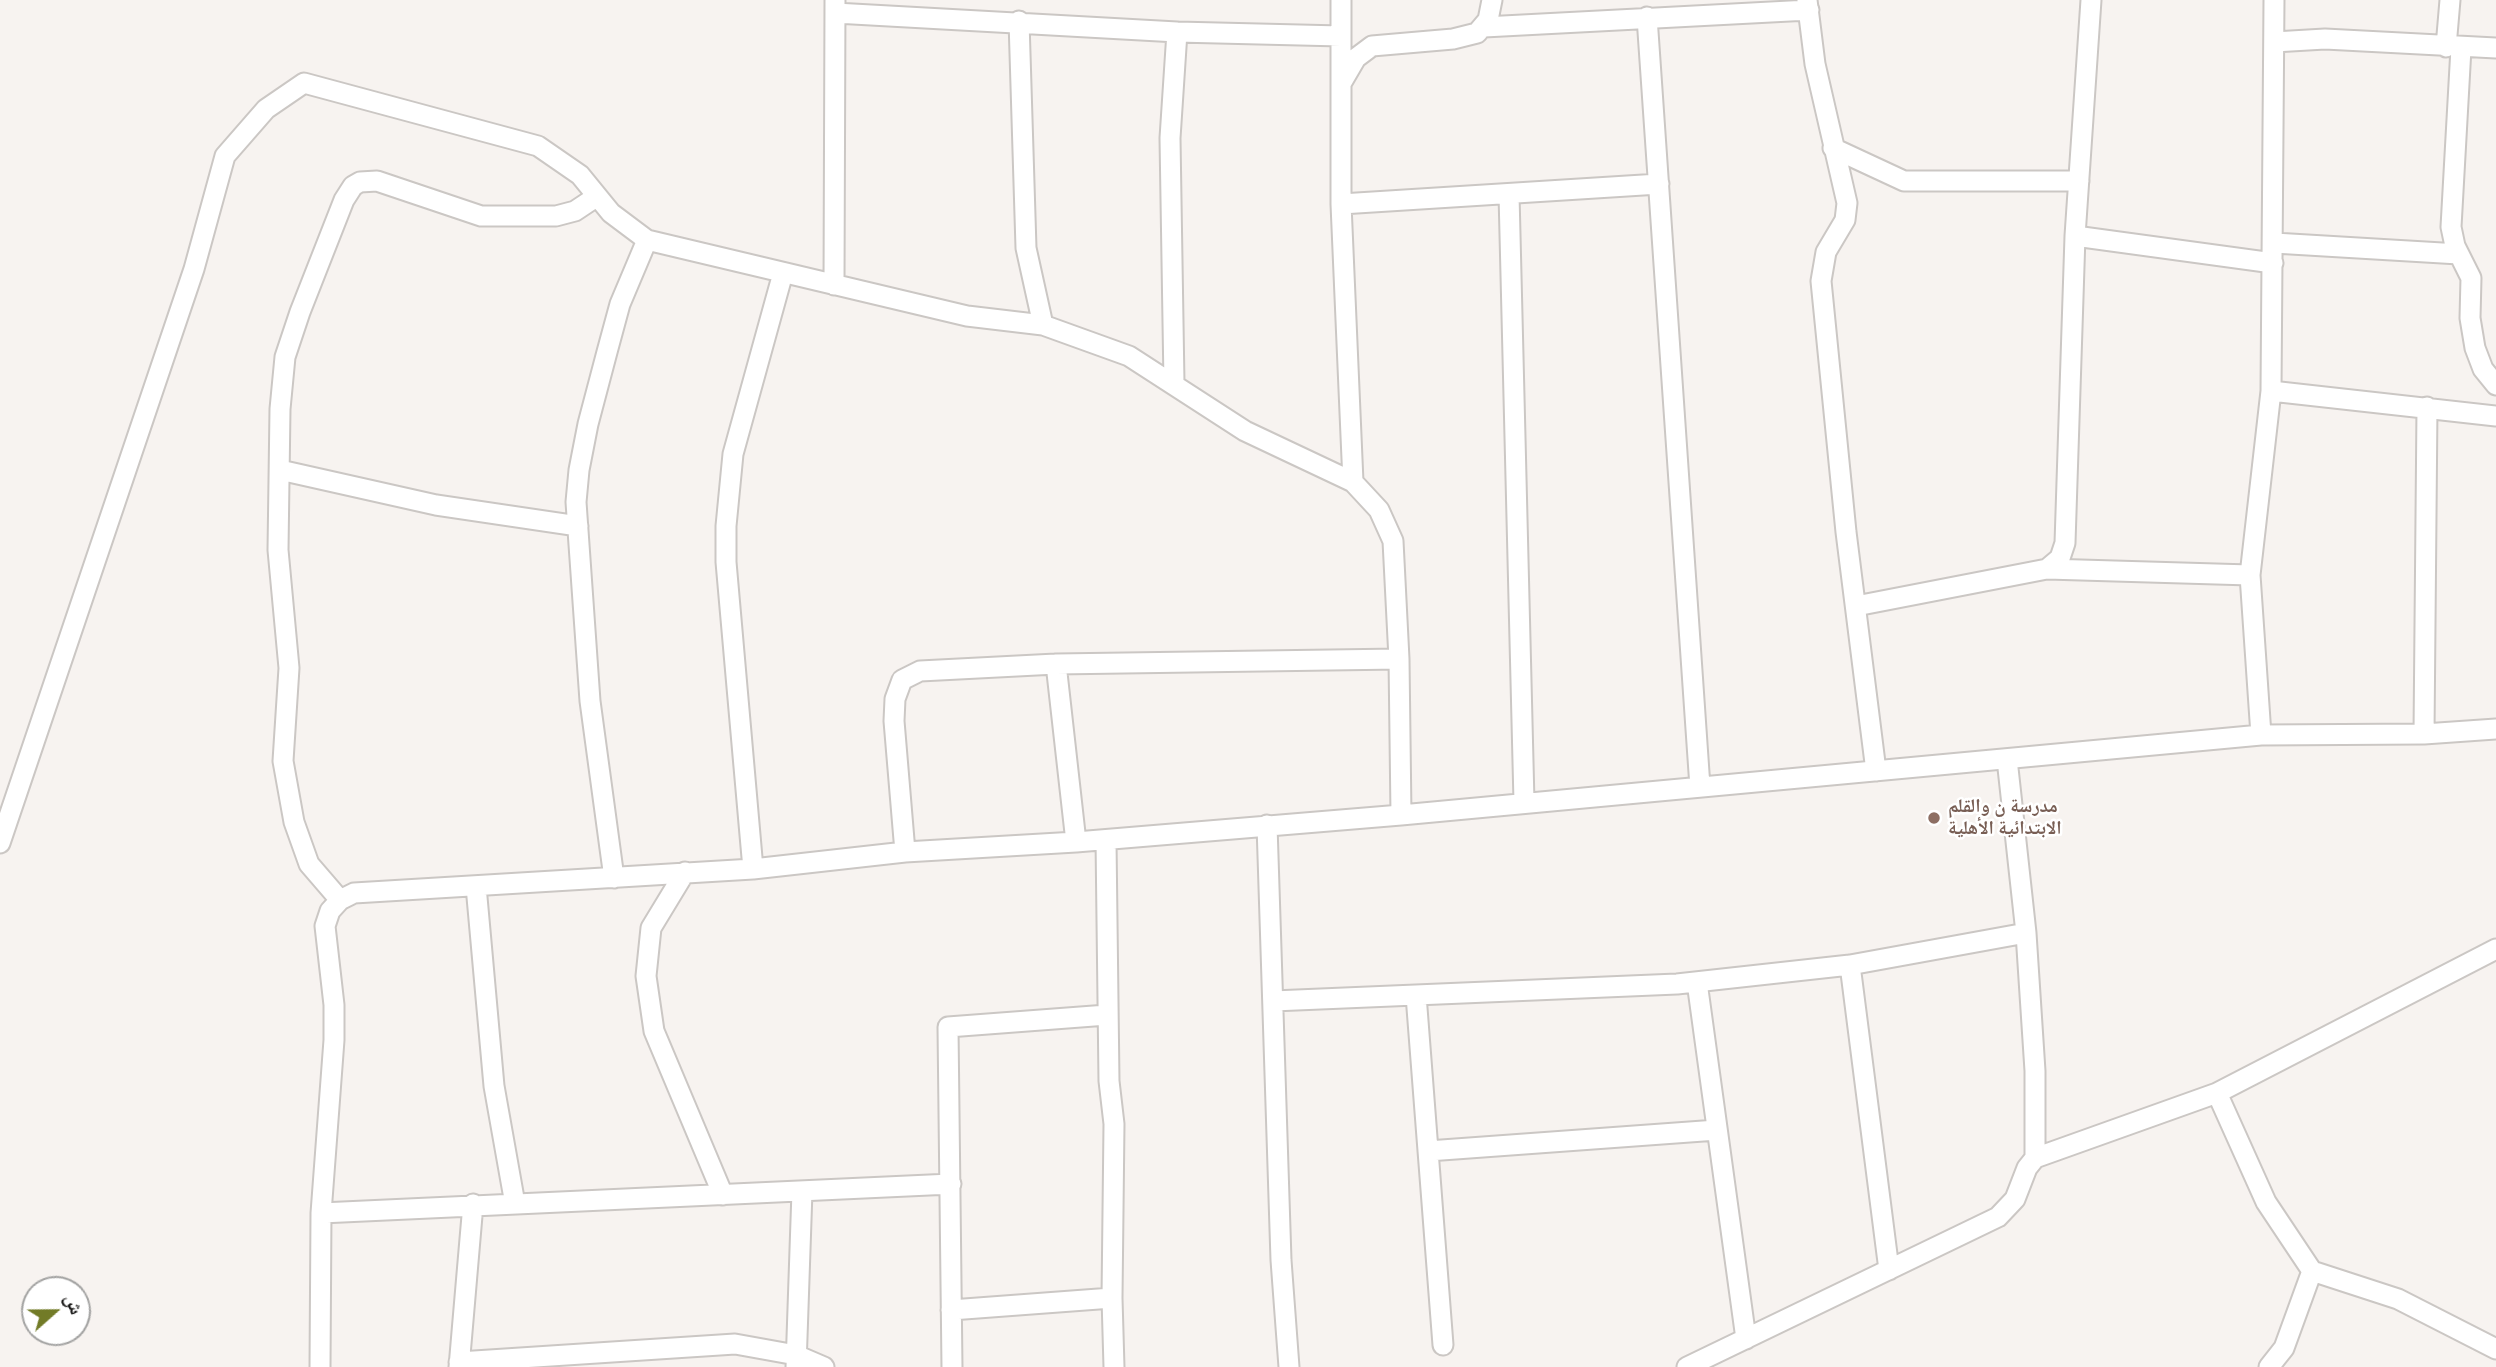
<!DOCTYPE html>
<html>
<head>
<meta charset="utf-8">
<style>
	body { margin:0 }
	#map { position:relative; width:2496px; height:1367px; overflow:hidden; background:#f7f3f0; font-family:"Roboto Condensed","Noto Naskh Arabic",sans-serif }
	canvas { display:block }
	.north { position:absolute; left:21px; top:1276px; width:70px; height:70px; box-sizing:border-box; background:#fff; border:2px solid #a3a3a2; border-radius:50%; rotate:69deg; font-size:19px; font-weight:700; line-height:28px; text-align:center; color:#191817 }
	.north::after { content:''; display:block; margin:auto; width:24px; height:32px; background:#727b27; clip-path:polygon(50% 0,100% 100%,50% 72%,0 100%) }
</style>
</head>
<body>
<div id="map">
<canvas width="2496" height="1367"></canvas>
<div class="north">ش</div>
</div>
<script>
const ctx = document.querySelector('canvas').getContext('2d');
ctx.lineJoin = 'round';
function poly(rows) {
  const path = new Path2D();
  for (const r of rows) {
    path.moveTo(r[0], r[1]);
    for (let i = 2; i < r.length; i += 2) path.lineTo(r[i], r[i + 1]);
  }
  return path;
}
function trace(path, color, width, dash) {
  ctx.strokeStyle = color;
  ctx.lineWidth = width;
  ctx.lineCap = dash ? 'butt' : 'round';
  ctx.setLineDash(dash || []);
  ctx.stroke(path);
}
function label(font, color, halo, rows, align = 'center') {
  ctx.font = font + ' "Roboto Condensed","Noto Naskh Arabic",sans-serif';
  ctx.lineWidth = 5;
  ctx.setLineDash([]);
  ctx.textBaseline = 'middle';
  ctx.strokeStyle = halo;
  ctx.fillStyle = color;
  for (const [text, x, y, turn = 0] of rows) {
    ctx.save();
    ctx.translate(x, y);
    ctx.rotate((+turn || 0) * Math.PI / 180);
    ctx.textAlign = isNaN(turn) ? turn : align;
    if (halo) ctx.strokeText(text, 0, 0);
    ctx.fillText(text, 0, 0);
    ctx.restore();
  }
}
const street = poly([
	[1341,0,1341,204,1353,482],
	[1807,0,1815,64,1847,203,1845,220,1826,252,1821,281,1846,532,1876,771],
	[835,13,1177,32,1341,36],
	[1647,17,1700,787],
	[1019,21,1026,248,1043,325],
	[1484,27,1809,10],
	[2274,42,2325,39,2496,48],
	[2446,47,2450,0],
	[2461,48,2451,227,2455,246,2471,278,2470,318,2475,348,2483,369,2496,385],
	[1342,82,1356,58,1372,46,1453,39,1477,33,1488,20,1492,0],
	[1833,148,1904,181,2079,181],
	[1509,194,1524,802],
	[1341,204,1659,184],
	[2075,236,2273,263],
	[2274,243,2459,254],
	[834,285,835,1],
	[1174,383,1170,138,1177,32],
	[2271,391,2496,416],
	[280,470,436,505,578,526],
	[2047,569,2250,575],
	[1856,606,2047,569,2060,558,2065,543,2075,236,2091,0],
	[1056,664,1076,842],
	[2424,734,2427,407],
	[2261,735,2250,575,2271,391,2274,0],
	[2007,759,2026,933,2035,1071,2035,1158],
	[1267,825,1281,1260,1289,1367],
	[0,843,194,269,225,156,266,109,304,83,538,146,580,175,611,213,647,240,967,316,1043,325,1129,356,1245,431,1353,482,1379,510,1393,541,1399,659,1401,815],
	[905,852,894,721,895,699,902,680,920,671,1056,664,1399,659],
	[753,869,726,562,726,526,733,454,783,273],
	[685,872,651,928,646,976,654,1031,723,1195],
	[614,878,590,701,576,502,579,470,588,424,607,352,620,304,647,240],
	[476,886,494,1086,515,1204],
	[340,900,309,864,294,822,283,761,289,668,278,550,280,409,285,357,300,312,344,200,353,186,360,182,377,181,481,216,556,216,575,211,596,197],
	[1850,965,1889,1270],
	[1697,982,1746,1339],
	[1416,995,1443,1345],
	[1273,1001,1677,984,1850,965,2026,933],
	[2217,1093,2496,949],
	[1428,1151,1717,1130],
	[321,1213,951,1184],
	[1112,1298,1114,1367],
	[951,1310,1112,1298,1114,1124,1109,1081,1106,840],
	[459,1362,735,1344,796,1355,824,1367],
	[320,1367,321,1213,334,1040,334,1005,325,926,330,911,340,900,354,893,753,869,905,852,1076,842,1401,815,2261,735,2424,734,2496,729],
	[459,1367,473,1204],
	[796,1367,802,1191],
	[952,1367,948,1027,1107,1015],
	[1687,1367,1998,1217,2015,1199,2027,1168,2035,1158,2217,1093,2266,1202,2312,1271,2398,1299,2496,1349],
	[2269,1367,2284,1348,2312,1271]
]);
trace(street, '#cbc7c4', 23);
trace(street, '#fff', 19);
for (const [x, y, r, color] of [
	[1934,818,7,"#8d6e63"]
]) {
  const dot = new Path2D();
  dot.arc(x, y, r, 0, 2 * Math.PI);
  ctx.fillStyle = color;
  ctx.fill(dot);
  trace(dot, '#fff', 2.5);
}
label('bold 19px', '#785e54', '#fff', [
	["مدرسة ن والقلم",1948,807],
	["الابتدائية الأهلية",1948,829]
], 'left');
</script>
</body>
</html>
